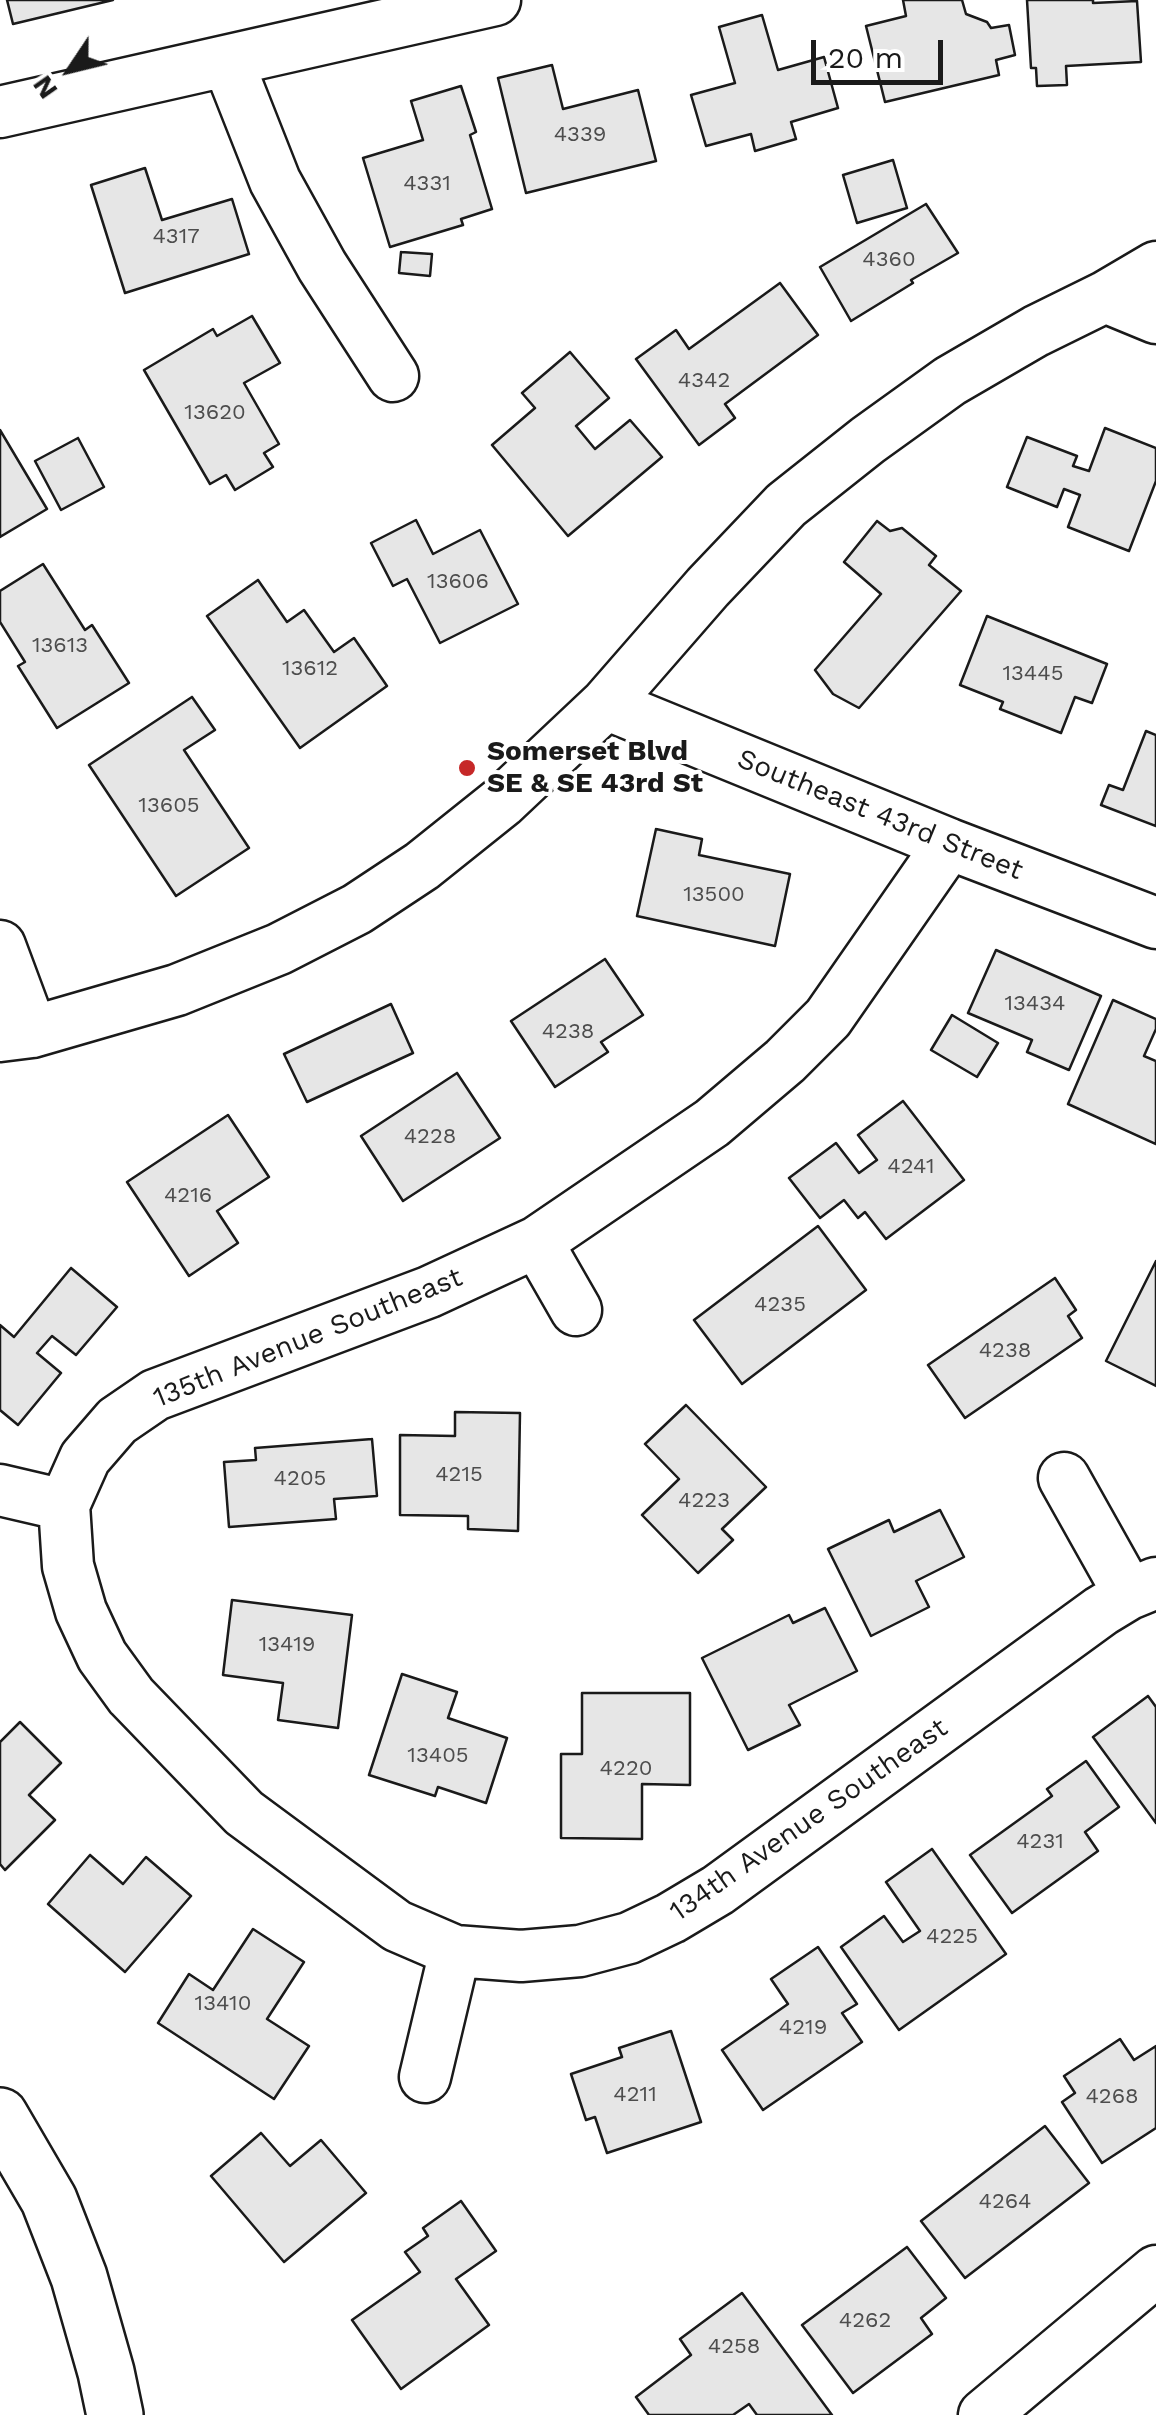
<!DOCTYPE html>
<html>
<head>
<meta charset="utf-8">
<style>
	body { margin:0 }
	#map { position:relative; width:1156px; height:2415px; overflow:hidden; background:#fff; font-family:"Work Sans",sans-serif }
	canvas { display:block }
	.north { position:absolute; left:20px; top:20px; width:100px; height:100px; -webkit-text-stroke:8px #fff; paint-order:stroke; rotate:235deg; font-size:28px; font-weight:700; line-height:40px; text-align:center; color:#1a1a1a }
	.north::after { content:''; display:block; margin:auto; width:35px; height:45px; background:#1a1a1a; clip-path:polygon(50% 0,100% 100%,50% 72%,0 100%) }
	.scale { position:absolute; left:811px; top:40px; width:132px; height:45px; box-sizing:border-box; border:5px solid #1a1a1a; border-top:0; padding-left:12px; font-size:30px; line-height:35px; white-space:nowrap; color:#1a1a1a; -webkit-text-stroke:8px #fff; paint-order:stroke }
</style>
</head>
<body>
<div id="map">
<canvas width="1156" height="2415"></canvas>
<div class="north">N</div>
<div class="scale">20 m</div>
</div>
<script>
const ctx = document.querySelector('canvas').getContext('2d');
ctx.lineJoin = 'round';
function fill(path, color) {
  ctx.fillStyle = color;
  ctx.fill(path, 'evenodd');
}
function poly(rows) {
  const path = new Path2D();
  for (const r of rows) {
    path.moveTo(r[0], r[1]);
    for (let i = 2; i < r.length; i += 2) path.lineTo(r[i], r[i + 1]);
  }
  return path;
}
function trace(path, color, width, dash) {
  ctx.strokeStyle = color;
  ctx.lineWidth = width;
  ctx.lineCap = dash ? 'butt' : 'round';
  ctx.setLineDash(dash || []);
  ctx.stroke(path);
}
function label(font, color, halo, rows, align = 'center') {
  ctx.font = font + ' "Work Sans",sans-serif';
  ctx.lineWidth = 8;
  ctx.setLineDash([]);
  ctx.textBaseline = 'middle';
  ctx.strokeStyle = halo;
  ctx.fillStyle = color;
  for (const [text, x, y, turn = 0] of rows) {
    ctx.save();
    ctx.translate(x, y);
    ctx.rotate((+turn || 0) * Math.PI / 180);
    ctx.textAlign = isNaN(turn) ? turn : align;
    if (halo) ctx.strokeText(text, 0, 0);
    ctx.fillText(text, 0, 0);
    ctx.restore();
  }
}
const building = poly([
	[7,0,113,0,13,24,7,0],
	[903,0,962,0,966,14,987,22,991,28,1009,25,1015,55,996,60,999,75,885,102,866,26,906,16,903,0],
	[1027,0,1093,0,1093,3,1137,1,1141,62,1066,66,1067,85,1037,86,1036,68,1031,68,1027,0],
	[762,15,778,70,824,57,838,108,791,122,796,139,755,151,751,134,706,146,691,95,735,83,719,27,762,15],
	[552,65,563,109,638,90,656,161,526,193,498,78,552,65],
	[461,86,476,132,470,135,492,209,461,219,463,225,390,247,363,158,423,140,411,101,461,86],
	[893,160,907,208,857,223,843,175,893,160],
	[145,168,162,220,232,199,249,254,125,293,91,185,145,168],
	[926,204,958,253,911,280,913,283,851,321,820,267,926,204],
	[401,252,432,254,430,276,399,273,401,252],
	[780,283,818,335,725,404,735,418,699,445,636,359,676,330,689,349,780,283],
	[252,316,280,363,244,383,279,444,264,453,273,467,235,490,226,475,210,484,144,370,213,329,217,336,252,316],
	[570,352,609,398,576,426,595,449,630,420,662,457,568,536,492,445,535,408,522,393,570,352],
	[1105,428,1156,448,1156,481,1129,551,1068,527,1080,495,1064,489,1057,507,1007,487,1027,437,1077,456,1073,466,1089,471,1105,428],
	[0,430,47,509,0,537,0,430],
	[78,438,104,487,61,510,35,461,78,438],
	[416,520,433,554,480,530,518,604,440,643,407,579,393,586,371,543,416,520],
	[877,521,890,531,902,528,936,556,929,565,961,591,859,708,833,694,815,670,881,594,844,562,877,521],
	[43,564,85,630,92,625,129,683,57,728,18,666,25,662,0,622,0,591,43,564],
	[258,580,287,622,304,610,334,652,354,638,387,686,300,748,207,616,258,580],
	[987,616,1107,664,1092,703,1075,697,1061,733,1000,709,1003,702,960,685,987,616],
	[192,697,215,730,184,750,249,848,176,896,89,765,192,697],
	[1146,731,1156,735,1156,826,1101,805,1109,785,1123,790,1146,731],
	[656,829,702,839,699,855,790,874,775,946,637,916,656,829],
	[996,950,1101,996,1069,1070,1027,1052,1032,1040,968,1013,996,950],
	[605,959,643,1015,601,1042,608,1052,555,1087,511,1021,605,959],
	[1113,1000,1156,1019,1156,1029,1144,1056,1156,1061,1156,1144,1068,1104,1113,1000],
	[391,1004,413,1053,307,1102,284,1054,391,1004],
	[952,1015,998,1043,977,1077,931,1050,952,1015],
	[457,1073,500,1138,403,1201,361,1136,457,1073],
	[903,1101,964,1180,886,1239,865,1212,858,1218,844,1200,820,1218,789,1178,836,1143,859,1173,877,1160,858,1135,903,1101],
	[228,1115,269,1177,217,1211,238,1243,189,1276,127,1182,228,1115],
	[818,1226,866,1290,742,1384,694,1320,818,1226],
	[1156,1261,1156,1386,1106,1361,1156,1261],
	[71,1268,117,1307,76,1355,52,1336,37,1353,61,1373,18,1425,0,1410,0,1325,14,1337,71,1268],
	[1055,1278,1076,1310,1068,1316,1082,1338,965,1418,928,1365,1055,1278],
	[686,1405,766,1487,722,1529,733,1540,698,1573,642,1515,679,1479,645,1444,686,1405],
	[455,1412,520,1413,518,1531,468,1529,468,1516,400,1515,400,1435,455,1436,455,1412],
	[372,1439,377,1496,334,1499,336,1519,229,1527,224,1462,256,1460,255,1448,372,1439],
	[940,1510,964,1557,916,1581,929,1607,871,1636,828,1549,889,1520,894,1532,940,1510],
	[232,1600,352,1615,338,1728,278,1720,283,1683,223,1675,232,1600],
	[825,1608,857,1671,789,1705,800,1725,748,1750,702,1658,789,1615,793,1623,825,1608],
	[402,1674,457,1692,448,1718,507,1738,486,1803,438,1787,435,1796,369,1775,402,1674],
	[582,1693,690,1693,690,1785,642,1784,642,1839,561,1838,561,1754,582,1754,582,1693],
	[1148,1696,1156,1707,1156,1823,1093,1737,1148,1696],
	[20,1722,61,1763,29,1795,55,1820,5,1870,0,1864,0,1742,20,1722],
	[1086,1761,1119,1807,1085,1832,1098,1851,1012,1913,970,1855,1052,1796,1047,1789,1086,1761],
	[932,1849,1006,1954,899,2030,841,1947,884,1916,903,1942,920,1931,886,1882,932,1849],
	[90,1855,123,1884,146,1857,191,1896,125,1972,48,1904,90,1855],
	[253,1929,304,1962,267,2019,309,2046,274,2099,158,2023,189,1974,213,1990,253,1929],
	[818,1947,857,2004,842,2013,862,2042,763,2110,722,2050,788,2004,771,1979,818,1947],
	[671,2031,701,2122,607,2153,595,2117,586,2120,571,2074,622,2057,619,2048,671,2031],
	[1120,2039,1134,2060,1156,2046,1156,2128,1102,2163,1062,2102,1075,2093,1064,2076,1120,2039],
	[1045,2126,1089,2183,965,2278,921,2221,1045,2126],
	[261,2133,290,2166,321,2140,366,2193,284,2262,211,2176,261,2133],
	[461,2201,496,2251,456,2279,489,2325,401,2389,352,2320,420,2272,405,2252,428,2236,423,2228,461,2201],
	[907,2247,946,2298,921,2318,932,2334,853,2393,802,2325,907,2247],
	[742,2293,832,2415,757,2415,749,2404,733,2415,649,2415,636,2397,691,2355,680,2339,742,2293]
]);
fill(building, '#e6e6e6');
trace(building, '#1a1a1a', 2.5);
const minor = poly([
	[228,62,275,181,322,266,393,376],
	[0,112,495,0],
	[1105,297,1156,318],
	[606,704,949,844,1156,923],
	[0,946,32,1032],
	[0,1036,32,1032,177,990,279,949,357,909,422,866,502,802,606,704,708,587,786,505,868,440,950,381,1036,331,1105,297,1156,267],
	[537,1242,576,1310],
	[1064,1478,1129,1594],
	[0,1490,64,1505,68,1566,81,1611,102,1656,131,1696,244,1813,397,1926,455,1951,425,2077],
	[64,1505,85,1458,117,1421,155,1395,429,1292,537,1242,712,1123,785,1061,828,1018,949,844],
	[455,1951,521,1956,580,1951,629,1938,671,1918,718,1890,1101,1611,1129,1594,1156,1583],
	[984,2415,1156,2271]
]);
const major = poly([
	[0,2116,49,2200,79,2277,106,2372,115,2415]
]);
trace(minor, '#1a1a1a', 55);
trace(major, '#1a1a1a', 60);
trace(minor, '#fff', 50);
trace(major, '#fff', 55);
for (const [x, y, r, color] of [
	[467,768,10,"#c62828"]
]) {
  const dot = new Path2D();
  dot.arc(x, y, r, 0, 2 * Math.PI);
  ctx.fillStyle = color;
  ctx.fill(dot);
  trace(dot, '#fff', 4);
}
label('22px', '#4d4d4d', null, [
	["4339",580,135],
	["4331",427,184],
	["4317",176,237],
	["4360",889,260],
	["4342",704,381],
	["13620",215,413],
	["13606",458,582],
	["13613",60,646],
	["13612",310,669],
	["13445",1033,674],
	["13605",169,806],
	["13500",714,895],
	["13434",1035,1004],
	["4238",568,1032],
	["4228",430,1137],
	["4241",911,1167],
	["4216",188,1196],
	["4235",780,1305],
	["4238",1005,1351],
	["4215",459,1475],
	["4205",300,1479],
	["4223",704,1501],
	["13419",287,1645],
	["13405",438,1756],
	["4220",626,1769],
	["4231",1040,1842],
	["4225",952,1937],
	["13410",223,2004],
	["4219",803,2028],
	["4211",635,2095],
	["4268",1112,2097],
	["4264",1005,2202],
	["4262",865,2321],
	["4258",734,2347]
]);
label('bold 28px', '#1a1a1a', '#fff', [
	["Somerset Blvd",487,752],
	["SE & SE 43rd St",487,784]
], 'left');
label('28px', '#1a1a1a', '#fff', [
	["Southeast 43rd Street",880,815,22],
	["135th Avenue Southeast",308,1338,-22],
	["134th Avenue Southeast",809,1820,-35]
]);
</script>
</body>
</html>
